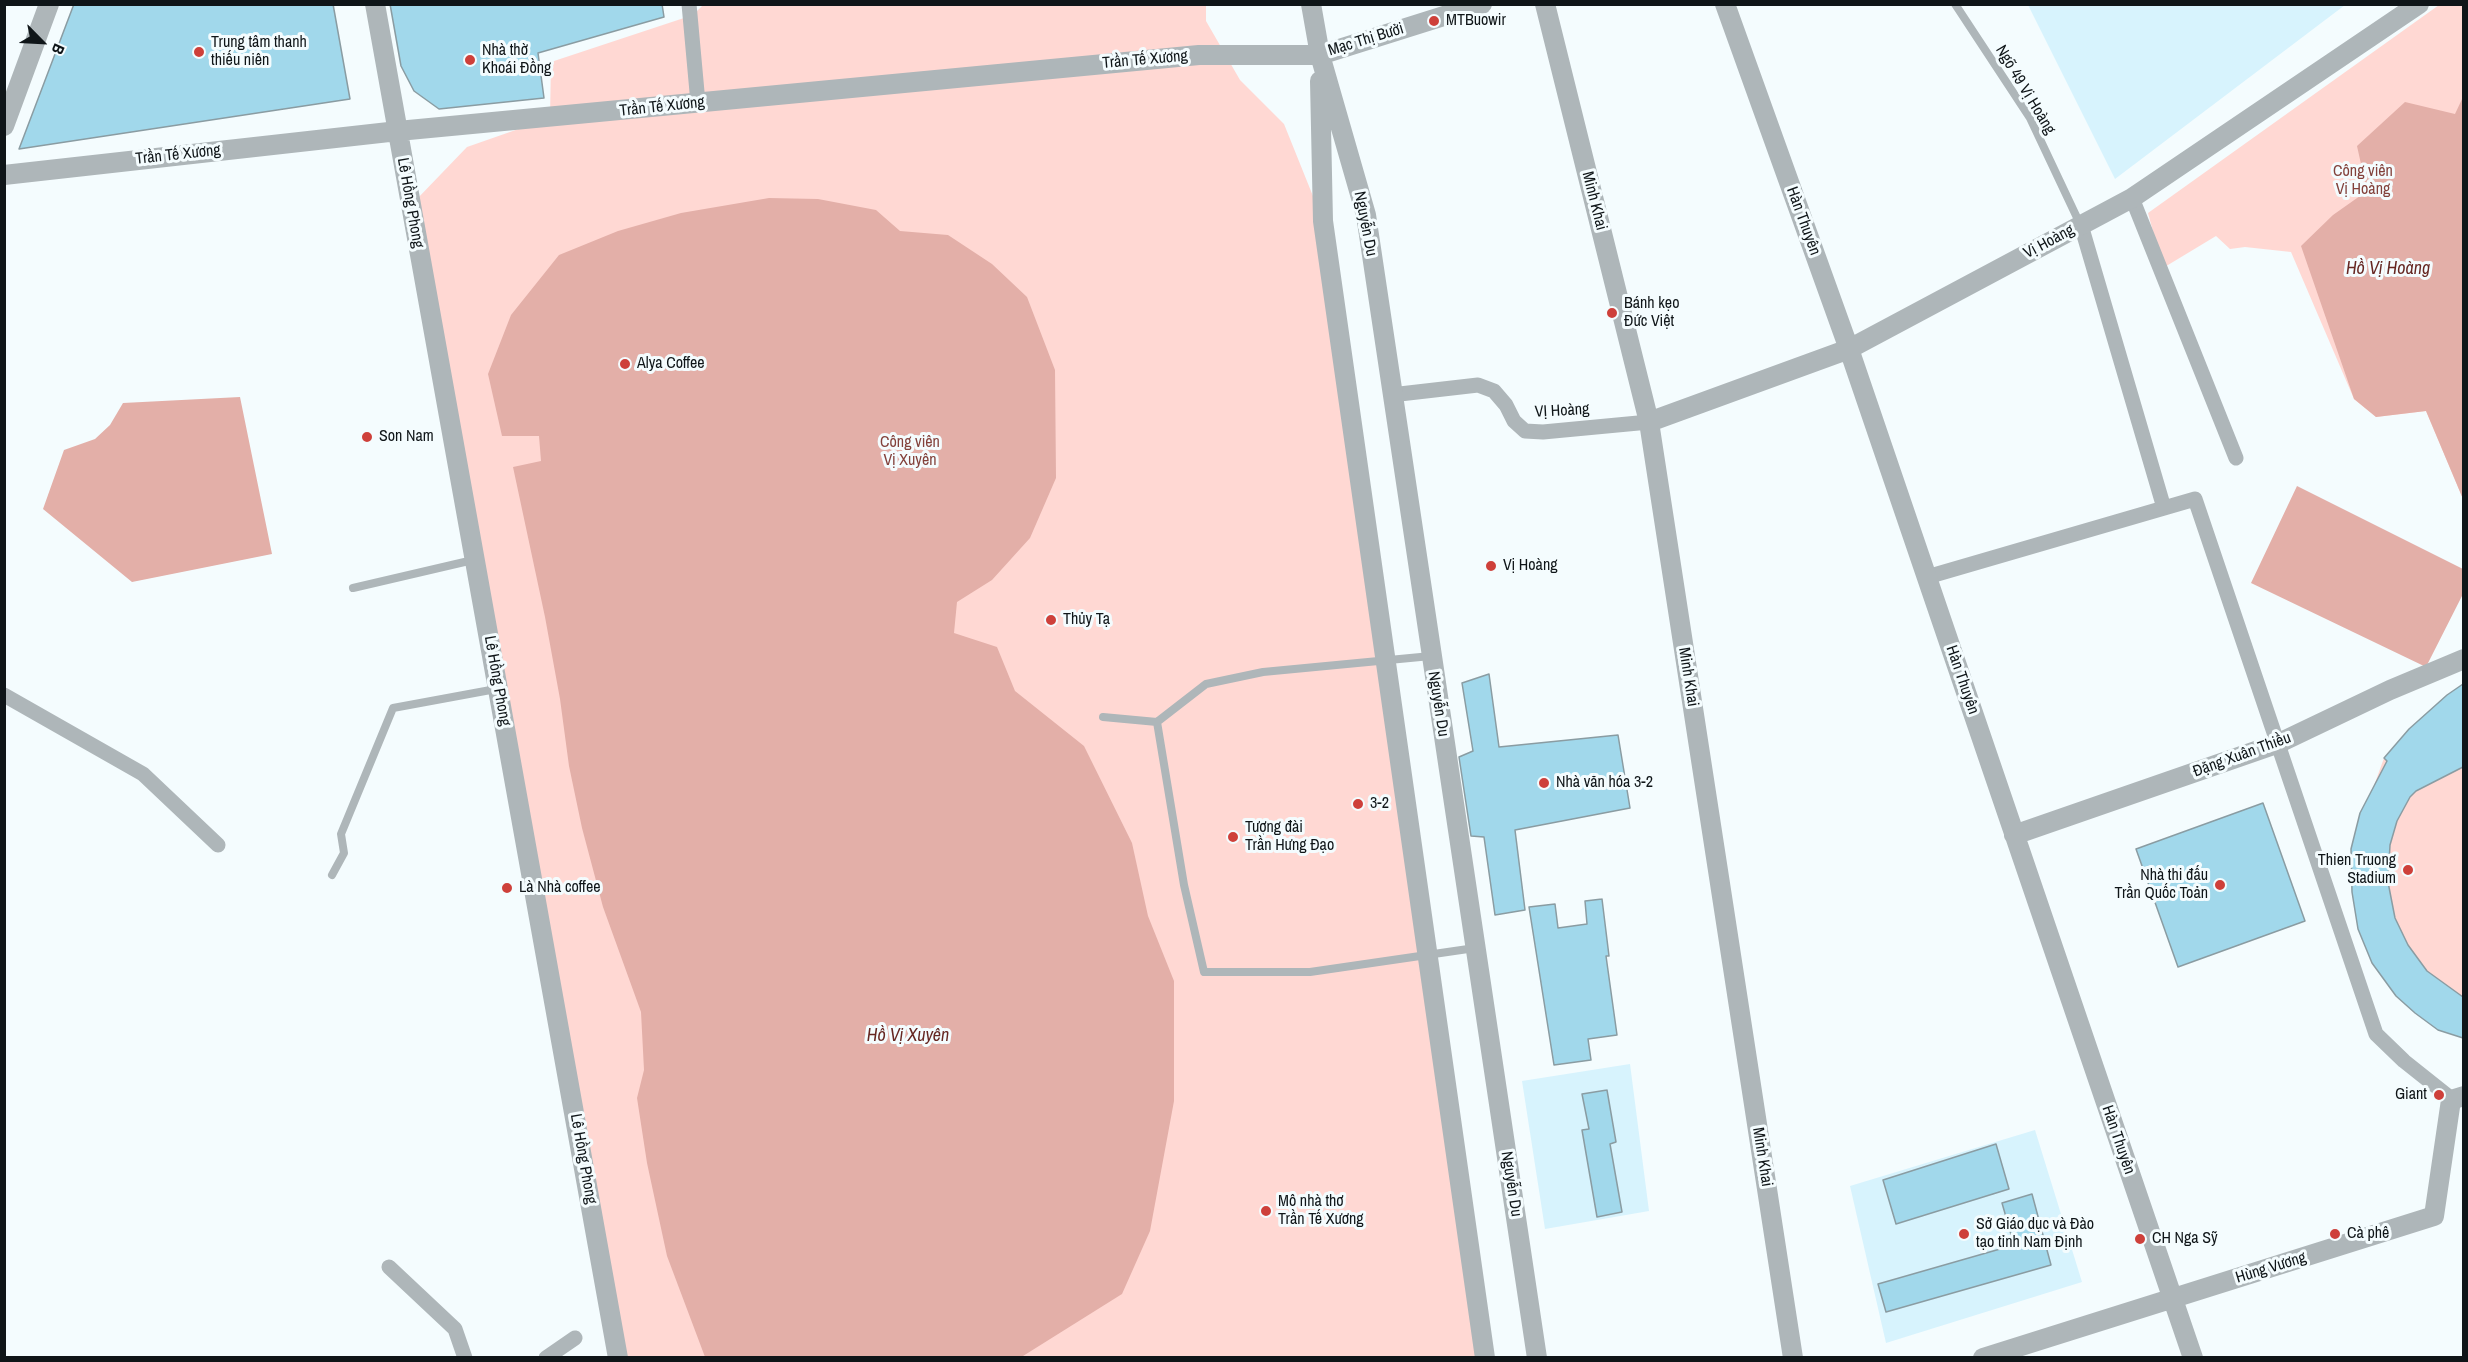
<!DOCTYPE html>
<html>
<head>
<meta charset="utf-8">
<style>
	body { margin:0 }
	#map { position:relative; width:2468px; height:1362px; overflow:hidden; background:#f4fcfe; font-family:"Archivo Narrow",sans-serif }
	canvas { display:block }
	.frame { position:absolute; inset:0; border:6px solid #0f1518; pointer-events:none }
	.north { position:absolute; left:12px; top:12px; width:60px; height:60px; -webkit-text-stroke:4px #f4fcfe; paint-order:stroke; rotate:114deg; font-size:16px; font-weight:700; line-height:24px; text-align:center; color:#0f1518 }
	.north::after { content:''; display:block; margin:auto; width:21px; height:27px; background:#0f1518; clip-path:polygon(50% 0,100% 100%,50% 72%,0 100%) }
</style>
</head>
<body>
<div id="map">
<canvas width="2468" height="1362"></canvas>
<div class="frame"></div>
<div class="north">B</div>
</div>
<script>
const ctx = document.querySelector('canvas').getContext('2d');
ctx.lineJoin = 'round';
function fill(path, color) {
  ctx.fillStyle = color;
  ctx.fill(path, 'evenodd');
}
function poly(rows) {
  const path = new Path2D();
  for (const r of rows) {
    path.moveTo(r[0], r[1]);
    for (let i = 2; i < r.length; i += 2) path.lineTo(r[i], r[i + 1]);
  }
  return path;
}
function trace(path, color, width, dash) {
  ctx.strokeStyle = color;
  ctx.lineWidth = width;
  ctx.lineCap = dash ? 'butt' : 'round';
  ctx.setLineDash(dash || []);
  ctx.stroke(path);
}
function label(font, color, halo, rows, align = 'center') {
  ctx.font = font + ' "Archivo Narrow",sans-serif';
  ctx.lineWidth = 6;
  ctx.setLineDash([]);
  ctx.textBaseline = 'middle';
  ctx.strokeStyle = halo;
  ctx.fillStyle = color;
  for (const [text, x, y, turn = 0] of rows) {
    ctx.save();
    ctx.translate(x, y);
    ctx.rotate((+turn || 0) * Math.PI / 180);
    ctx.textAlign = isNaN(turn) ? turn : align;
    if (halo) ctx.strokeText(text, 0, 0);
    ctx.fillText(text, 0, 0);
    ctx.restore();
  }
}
fill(poly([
	[2028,5,2345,5,2115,179],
	[1630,1064,1649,1211,1545,1229,1522,1081],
	[2035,1130,2082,1282,1886,1343,1850,1186]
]), '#d7f3fd');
fill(poly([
	[703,5,1206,5,1206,21,1240,80,1284,124,1323,221,1485,1357,620,1357,416,200,467,147,550,118,551,62,693,15],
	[2439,5,2463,5,2463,499,2426,411,2376,417,2354,399,2291,252,2245,247,2230,249,2216,236,2163,268,2148,213],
	[2463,684,2463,1038,2438,1030,2415,1013,2396,996,2372,963,2358,929,2352,892,2351,849,2384,758,2409,729,2447,695]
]), '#ffd8d3');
fill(poly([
	[2463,97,2463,499,2426,411,2376,417,2354,399,2301,246,2333,215,2367,191,2357,146,2405,102,2455,114],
	[769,198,818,199,876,210,900,231,948,235,992,264,1027,297,1055,370,1056,478,1030,538,992,580,957,602,954,633,997,647,1015,691,1084,746,1132,843,1148,916,1174,981,1174,1101,1150,1231,1122,1294,1023,1356,705,1357,667,1256,647,1163,637,1098,644,1070,641,1012,603,907,582,828,569,766,560,699,545,617,513,467,541,461,539,436,502,436,488,374,511,315,559,255,618,231,681,213],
	[240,397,272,554,132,582,43,509,64,450,95,439,110,425,123,403],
	[2297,486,2463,569,2463,594,2426,667,2251,583]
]), '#e3afa8');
const building = poly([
	[74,4,333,4,350,99,19,149,74,4],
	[390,4,662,4,664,17,538,53,544,98,439,109,414,91,401,66,390,4],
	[1489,674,1499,747,1618,735,1630,808,1515,830,1525,910,1495,915,1484,837,1471,836,1459,757,1473,751,1462,683,1489,674],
	[2463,684,2463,767,2416,791,2410,797,2397,821,2390,845,2388,882,2395,918,2408,945,2427,971,2463,997,2463,1038,2438,1030,2415,1013,2396,996,2372,963,2358,929,2352,892,2351,849,2360,813,2387,761,2384,758,2409,729,2447,695,2463,684],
	[2263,803,2305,921,2178,967,2136,849,2263,803],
	[1602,899,1609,956,1606,956,1617,1035,1588,1039,1591,1060,1554,1065,1529,907,1555,904,1558,928,1587,924,1585,901,1602,899],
	[1607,1090,1616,1142,1610,1144,1622,1212,1597,1217,1582,1130,1589,1129,1582,1094,1607,1090],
	[1996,1144,2009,1189,1896,1224,1883,1180,1996,1144],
	[2032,1194,2051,1265,1886,1312,1878,1284,2014,1245,2002,1203,2032,1194]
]);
fill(building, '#a1d8eb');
trace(building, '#8a9ca2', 1.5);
trace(poly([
	[1955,4,2030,118,2080,224],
	[353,588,473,560],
	[1431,656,1263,672,1206,684,1157,722,1184,885,1204,972,1310,972,1475,948],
	[1103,717,1157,722],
	[332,875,344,853,341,834,393,708,496,689]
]), '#aeb6b9', 8);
trace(poly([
	[689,4,698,103],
	[2132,198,2236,458],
	[2081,225,2164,508],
	[1391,395,1478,385,1494,391,1506,405,1514,421,1525,431,1543,432,1649,422],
	[1927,577,2195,499,2376,1034,2404,1061,2453,1100],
	[4,695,143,774,218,845],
	[389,1267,455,1329,465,1358],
	[546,1358,575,1338]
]), '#aeb6b9', 15);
trace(poly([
	[375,4,618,1358],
	[1311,4,1320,55,1366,215,1537,1358],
	[1545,4,1649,422,1793,1358],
	[1725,4,1849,349,2193,1358],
	[1320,81,1323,221,1485,1358],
	[4,126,49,4],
	[4,175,398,131,1199,55,1320,55,1482,4],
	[1649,422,1849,349,2132,198,2419,4],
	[2014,835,2279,743,2390,690,2464,659],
	[1983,1358,2434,1216,2451,1100,2464,1096]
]), '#aeb6b9', 20);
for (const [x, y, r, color] of [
	[1434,21,6,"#ce403a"],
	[199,52,6,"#ce403a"],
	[470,60,6,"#ce403a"],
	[1612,313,6,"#ce403a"],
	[625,364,6,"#ce403a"],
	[367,437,6,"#ce403a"],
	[1491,566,6,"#ce403a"],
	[1051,620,6,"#ce403a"],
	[1544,783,6,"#ce403a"],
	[1358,804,6,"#ce403a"],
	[1233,837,6,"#ce403a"],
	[2408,870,6,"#ce403a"],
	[2220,885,6,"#ce403a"],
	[507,888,6,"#ce403a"],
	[2439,1095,6,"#ce403a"],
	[1266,1211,6,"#ce403a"],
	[1964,1234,6,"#ce403a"],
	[2335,1234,6,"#ce403a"],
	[2140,1239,6,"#ce403a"]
]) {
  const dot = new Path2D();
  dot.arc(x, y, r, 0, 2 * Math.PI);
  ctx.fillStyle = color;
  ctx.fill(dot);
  trace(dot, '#f4fcfe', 2);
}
label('16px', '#0f1518', '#f4fcfe', [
	["MTBuowir",1446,21],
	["Trung tâm thanh",211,43],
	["thiếu niên",211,61],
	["Nhà thờ",482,51],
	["Khoái Đồng",482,69],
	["Bánh kẹo",1624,304],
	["Đức Việt",1624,322],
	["Alya Coffee",637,364],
	["Son Nam",379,437],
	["Vị Hoàng",1503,566],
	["Thủy Tạ",1063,620],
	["Nhà văn hóa 3-2",1556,783],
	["3-2",1370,804],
	["Tượng đài",1245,828],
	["Trần Hưng Đạo",1245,846],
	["Thien Truong",2396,861,"right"],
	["Stadium",2396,879,"right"],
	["Nhà thi đấu",2208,876,"right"],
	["Trần Quốc Toản",2208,894,"right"],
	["Là Nhà coffee",519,888],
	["Giant",2427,1095,"right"],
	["Mộ nhà thơ",1278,1202],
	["Trần Tế Xương",1278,1220],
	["Sở Giáo dục và Đào",1976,1225],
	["tạo tỉnh Nam Định",1976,1243],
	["Cà phê",2347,1234],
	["CH Nga Sỹ",2152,1239]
], 'left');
label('16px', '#0f1518', '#f4fcfe', [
	["Mạc Thị Bưởi",1366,40,-17],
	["Trần Tế Xương",1145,60,-5],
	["Ngõ 49 Vị Hoàng",2025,90,59],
	["Trần Tế Xương",662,107,-6],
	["Trần Tế Xương",178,155,-6],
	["Minh Khai",1594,201,76],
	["Lê Hồng Phong",410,203,80],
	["Hàn Thuyên",1803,221,70],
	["Nguyễn Du",1365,224,79],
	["Vị Hoàng",2049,242,-28],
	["VỊ Hoàng",1562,411,-3],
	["Minh Khai",1688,677,81],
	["Hàn Thuyên",1962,680,71],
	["Lê Hồng Phong",497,681,80],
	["Nguyễn Du",1438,704,81],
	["Đặng Xuân Thiều",2242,755,-20],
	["Hàn Thuyên",2118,1140,71],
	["Minh Khai",1762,1157,81],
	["Lê Hồng Phong",583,1159,80],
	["Nguyễn Du",1511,1184,81],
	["Hùng Vương",2271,1268,-17]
]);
label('16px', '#83413b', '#f4fcfe', [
	["Công viên",2363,172],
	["Vị Hoàng",2363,190],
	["Công viên",910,443],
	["Vị Xuyên",910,461]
]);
label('italic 18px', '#662722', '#f4fcfe', [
	["Hồ Vị Hoàng",2388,269],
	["Hồ Vị Xuyên",908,1036]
]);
</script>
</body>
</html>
